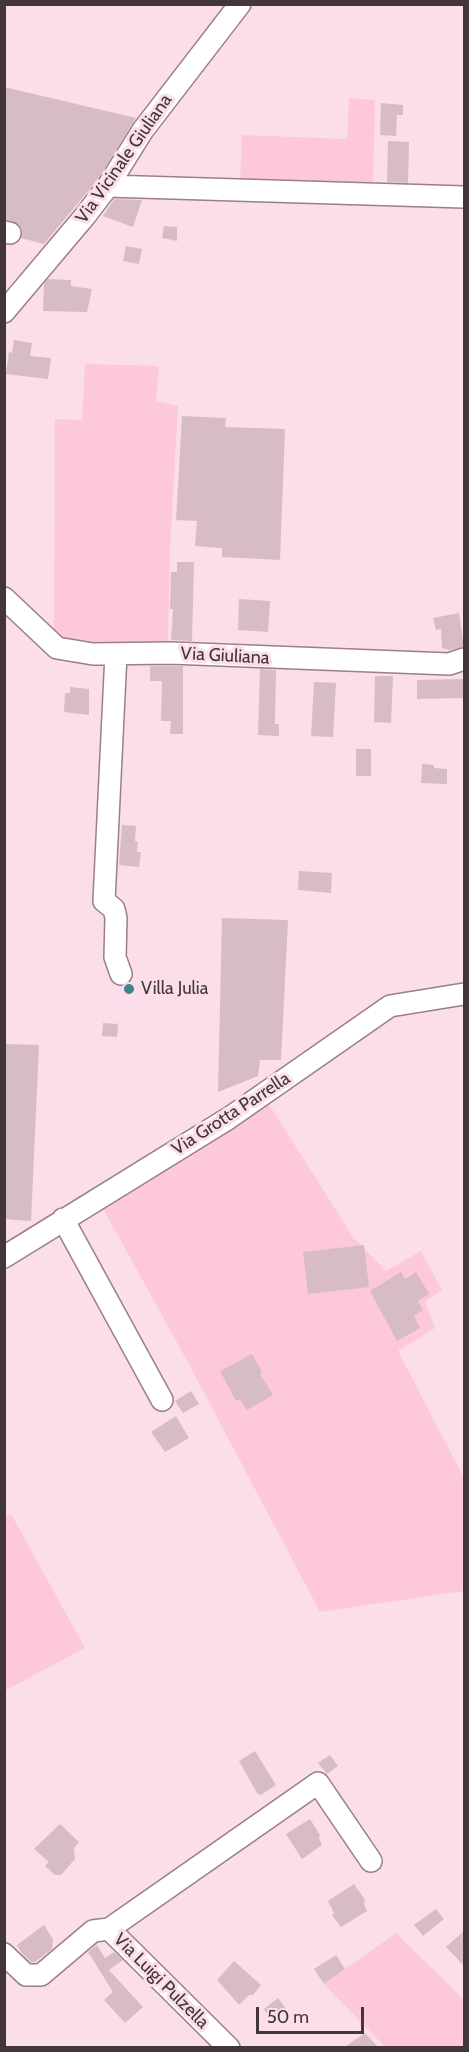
<!DOCTYPE html>
<html>
<head>
<meta charset="utf-8">
<style>
	body { margin:0 }
	#map { position:relative; width:469px; height:2052px; overflow:hidden; background:#fbdee9; font-family:Cabin,sans-serif }
	canvas { display:block }
	.frame { position:absolute; inset:0; border:6px solid #42363a; pointer-events:none }
	.scale { position:absolute; left:256px; top:2007px; width:108px; height:27px; box-sizing:border-box; border:3px solid #42363a; border-top:0; padding-left:8px; font-size:18px; line-height:21px; white-space:nowrap; color:#42363a; -webkit-text-stroke:4px #fbdee9; paint-order:stroke }
</style>
</head>
<body>
<div id="map">
<canvas width="469" height="2052"></canvas>
<div class="frame"></div>
<div class="scale">50 m</div>
</div>
<script>
const ctx = document.querySelector('canvas').getContext('2d');
ctx.lineJoin = 'round';
function fill(path, color) {
  ctx.fillStyle = color;
  ctx.fill(path, 'evenodd');
}
function poly(rows) {
  const path = new Path2D();
  for (const r of rows) {
    path.moveTo(r[0], r[1]);
    for (let i = 2; i < r.length; i += 2) path.lineTo(r[i], r[i + 1]);
  }
  return path;
}
function trace(path, color, width, dash) {
  ctx.strokeStyle = color;
  ctx.lineWidth = width;
  ctx.lineCap = dash ? 'butt' : 'round';
  ctx.setLineDash(dash || []);
  ctx.stroke(path);
}
function label(font, color, halo, rows, align = 'center') {
  ctx.font = font + ' Cabin,sans-serif';
  ctx.lineWidth = 6;
  ctx.setLineDash([]);
  ctx.textBaseline = 'middle';
  ctx.strokeStyle = halo;
  ctx.fillStyle = color;
  for (const [text, x, y, turn = 0] of rows) {
    ctx.save();
    ctx.translate(x, y);
    ctx.rotate((+turn || 0) * Math.PI / 180);
    ctx.textAlign = isNaN(turn) ? turn : align;
    if (halo) ctx.strokeText(text, 0, 0);
    ctx.fillText(text, 0, 0);
    ctx.restore();
  }
}
fill(poly([
	[349,98,375,100,373,188,240,186,242,135,347,139],
	[85,364,159,366,156,401,178,406,170,550,168,642,147,642,146,647,68,642,54,635,55,419,82,420],
	[265,1098,353,1237,386,1271,421,1251,442,1290,425,1302,435,1328,398,1351,464,1478,464,1591,320,1612,191,1368,100,1203],
	[11,1514,85,1648,6,1690,4,1518],
	[396,1933,464,2000,464,2047,385,2047,324,1984]
]), '#fdc8dc');
fill(poly([
	[4,87,136,118,98,179,44,244,21,238,22,229,19,224,4,219],
	[381,103,403,105,403,115,397,115,396,136,380,135],
	[388,141,409,142,408,183,387,182],
	[114,199,142,200,133,227,103,216],
	[164,226,177,227,177,241,162,238],
	[126,246,142,249,139,264,123,261],
	[48,279,71,280,71,286,92,289,87,312,43,311,44,284],
	[14,340,32,343,30,356,51,358,48,379,6,374,9,352,12,353],
	[182,416,226,418,225,427,285,429,280,560,222,557,222,548,195,546,197,521,176,520],
	[177,562,194,562,192,641,171,640,173,609,170,609,171,572,177,572],
	[239,599,270,601,268,632,238,630],
	[459,613,464,647,449,650,442,648,441,629,436,630,433,618],
	[150,666,183,666,183,734,170,734,171,721,161,721,162,681,150,681],
	[260,669,276,670,275,724,279,724,279,736,258,735],
	[375,676,393,676,391,723,374,722],
	[465,679,465,698,417,699,417,680],
	[314,682,336,683,333,737,311,736],
	[70,687,89,689,89,715,64,712,65,693,70,693],
	[356,749,371,749,371,776,356,776],
	[422,764,434,765,434,768,447,769,447,784,421,783],
	[122,825,136,826,135,841,138,842,137,852,141,852,139,867,119,865],
	[299,871,332,873,331,893,298,890],
	[222,918,288,920,281,1060,260,1060,258,1076,218,1092],
	[103,1023,118,1024,117,1037,102,1036],
	[4,1044,39,1045,31,1221,4,1219],
	[364,1245,369,1287,308,1294,303,1252],
	[401,1272,405,1279,416,1272,429,1294,418,1301,423,1310,414,1316,420,1328,397,1341,370,1291],
	[252,1354,262,1372,260,1374,273,1395,247,1410,240,1399,236,1401,220,1371],
	[191,1391,199,1404,183,1413,175,1401],
	[176,1416,189,1438,165,1452,151,1432],
	[255,1751,276,1785,261,1795,257,1793,239,1761],
	[330,1755,338,1766,327,1774,318,1763],
	[310,1819,320,1835,319,1838,322,1845,302,1859,286,1834],
	[60,1824,79,1842,74,1848,75,1859,61,1875,55,1875,45,1866,49,1862,34,1849],
	[354,1884,365,1900,364,1904,367,1911,341,1927,332,1915,334,1913,328,1901],
	[436,1909,444,1919,423,1936,414,1925],
	[44,1925,53,1939,52,1949,35,1962,31,1962,21,1952,17,1945],
	[465,1930,465,1967,446,1947],
	[97,1945,105,1958,114,1952,123,1960,109,1970,143,2007,125,2023,104,2000,113,1992,88,1952],
	[336,1955,345,1969,324,1984,314,1969],
	[234,1961,261,1985,253,1995,249,1995,239,2005,217,1980],
	[278,1998,287,2010,272,2021,264,2009],
	[365,2033,379,2048,343,2048]
]), '#d7bbc6');
const minor = poly([
	[108,186,464,197],
	[4,232,10,233],
	[4,312,85,216,108,186,143,130,240,4],
	[4,598,57,648,93,654,171,653,449,664,464,659],
	[116,654,104,901,114,909,116,918,115,957,121,974],
	[63,1219,162,1400],
	[4,1257,229,1118,390,1006,464,994],
	[109,1929,318,1783,371,1861],
	[4,1954,26,1975,41,1975,93,1931,109,1929,229,2048]
]);
trace(minor, '#9a7f89', 24);
trace(minor, '#fff', 21);
for (const [x, y, r, color] of [
	[129,989,6,"#3e868c"]
]) {
  const dot = new Path2D();
  dot.arc(x, y, r, 0, 2 * Math.PI);
  ctx.fillStyle = color;
  ctx.fill(dot);
  trace(dot, '#fbdee9', 2);
}
label('18px', '#42363a', '#fbdee9', [
	["Via Vicinale Giuliana",124,159,-55],
	["Via Giuliana",225,656,3],
	["Via Grotta Parrella",231,1114,-33],
	["Via Luigi Pulzella",161,1981,45]
]);
label('18px', '#42363a', '#fbdee9', [
	["Villa Julia",141,989]
], 'left');
</script>
</body>
</html>
